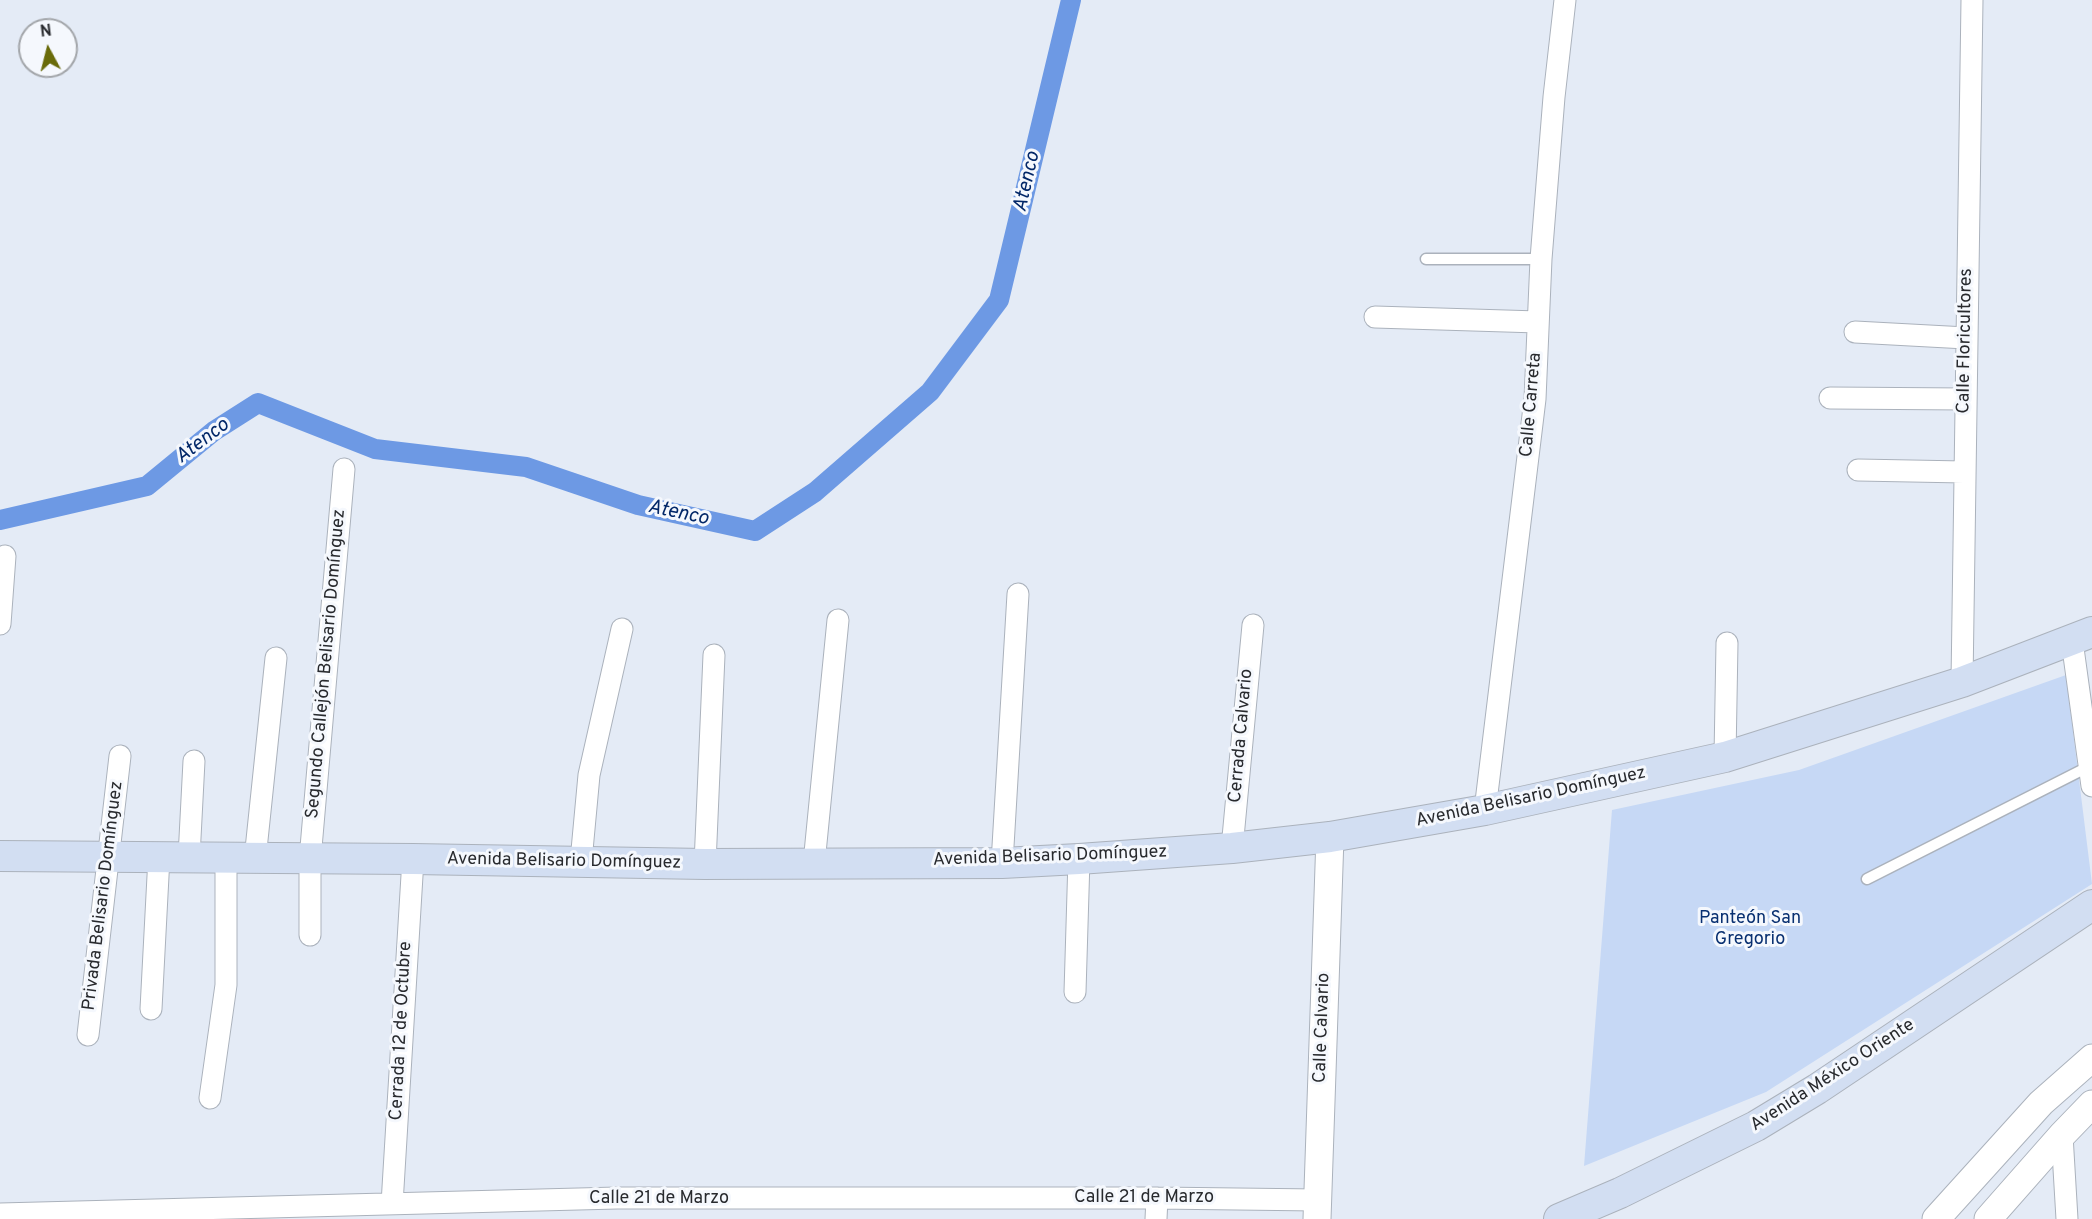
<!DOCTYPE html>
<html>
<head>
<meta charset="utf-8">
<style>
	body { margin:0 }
	#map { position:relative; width:2092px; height:1219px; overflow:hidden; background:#e4ebf6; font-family:Overpass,sans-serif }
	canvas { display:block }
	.north { position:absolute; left:18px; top:18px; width:60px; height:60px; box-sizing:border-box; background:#f5f8fd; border:2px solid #a3a6aa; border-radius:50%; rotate:353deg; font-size:16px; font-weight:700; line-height:24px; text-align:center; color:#282a2e }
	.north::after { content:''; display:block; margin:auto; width:21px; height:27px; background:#696b0a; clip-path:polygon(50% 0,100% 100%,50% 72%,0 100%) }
</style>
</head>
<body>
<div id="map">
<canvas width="2092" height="1219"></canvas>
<div class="north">N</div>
</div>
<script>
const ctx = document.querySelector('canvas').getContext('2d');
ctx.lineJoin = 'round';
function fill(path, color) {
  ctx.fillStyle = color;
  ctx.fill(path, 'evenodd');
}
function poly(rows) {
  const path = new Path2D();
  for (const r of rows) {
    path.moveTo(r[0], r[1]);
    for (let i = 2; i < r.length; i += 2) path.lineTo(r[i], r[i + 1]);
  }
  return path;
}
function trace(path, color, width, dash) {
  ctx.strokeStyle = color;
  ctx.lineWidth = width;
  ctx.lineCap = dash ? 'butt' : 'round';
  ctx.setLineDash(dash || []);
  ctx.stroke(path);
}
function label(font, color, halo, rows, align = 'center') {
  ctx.font = font + ' Overpass,sans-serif';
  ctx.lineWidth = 6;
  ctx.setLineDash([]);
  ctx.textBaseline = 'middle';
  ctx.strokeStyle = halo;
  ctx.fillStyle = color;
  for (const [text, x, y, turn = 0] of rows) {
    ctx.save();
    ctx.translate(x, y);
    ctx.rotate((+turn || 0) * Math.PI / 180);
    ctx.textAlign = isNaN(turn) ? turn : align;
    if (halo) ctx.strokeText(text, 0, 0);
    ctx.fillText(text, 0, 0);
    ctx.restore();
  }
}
fill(poly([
	[2066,675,2092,884,1766,1092,1584,1166,1612,810,1799,770]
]), '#c6d8f5');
trace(poly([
	[0,520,147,486,214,431,258,403,375,449,526,467,638,505,755,531,815,492,930,392,999,300,1071,0]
]), '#6d99e4', 20);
const service = poly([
	[1426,259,1541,259],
	[1867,879,2090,766]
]);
const minor = poly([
	[1375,317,1538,322],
	[1855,332,1966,338],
	[1830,398,1965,399],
	[1858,470,1964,472],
	[0,624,5,556],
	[2072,641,2092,786],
	[1962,682,1972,0],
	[1725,757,1727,643],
	[1485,810,1535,399,1541,259,1554,97,1565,0],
	[1232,848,1253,625],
	[189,857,194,761],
	[255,859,276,658],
	[581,861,589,775,622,629],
	[814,863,838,620],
	[1002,863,1018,594],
	[705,864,714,655],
	[310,935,310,859,344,469],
	[1075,992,1079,859],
	[151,1009,159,857],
	[88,1035,120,756],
	[210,1098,226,985,226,858],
	[2062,1135,2067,1219],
	[392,1204,413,859],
	[0,1214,617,1198,1157,1198,1317,1200],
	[1156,1219,1157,1198]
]);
const tertiary = poly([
	[1317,1219,1330,837],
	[1936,1219,2041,1103,2092,1058],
	[1988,1219,2062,1135,2092,1104]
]);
const secondary = poly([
	[0,856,413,859,705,864,1002,863,1079,859,1232,848,1330,837,1485,810,1725,757,1962,682,2092,632],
	[1559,1219,1620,1193,1756,1126,1817,1089,2092,905]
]);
trace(service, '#abb2bc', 13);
trace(minor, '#abb2bc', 23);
trace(tertiary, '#abb2bc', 29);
trace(secondary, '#abb2bc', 32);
trace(service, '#fff', 10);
trace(minor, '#fff', 21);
trace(tertiary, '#fff', 27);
trace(secondary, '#d2def2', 30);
label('18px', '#282a2e', '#f5f8fd', [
	["Calle Floricultores",1966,341,-89],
	["Calle Carreta",1532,405,-85],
	["Segundo Callejón Belisario Domínguez",327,664,-85],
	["Cerrada Calvario",1242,736,-85],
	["Avenida Belisario Domínguez",1531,798,-12],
	["Avenida Belisario Domínguez",1050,857,-2],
	["Avenida Belisario Domínguez",564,862,1],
	["Privada Belisario Domínguez",104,896,-83],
	["Calle Calvario",1323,1028,-88],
	["Cerrada 12 de Octubre",402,1031,-87],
	["Avenida México Oriente",1833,1076,-33],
	["Calle 21 de Marzo",1144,1198],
	["Calle 21 de Marzo",659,1199]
]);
label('18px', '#093071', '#f5f8fd', [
	["Panteón San",1750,919],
	["Gregorio",1750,940]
]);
label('italic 20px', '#022768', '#f5f8fd', [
	["Atenco",1028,182,-77],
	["Atenco",203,442,-37],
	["Atenco",678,514,12]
]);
</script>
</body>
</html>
